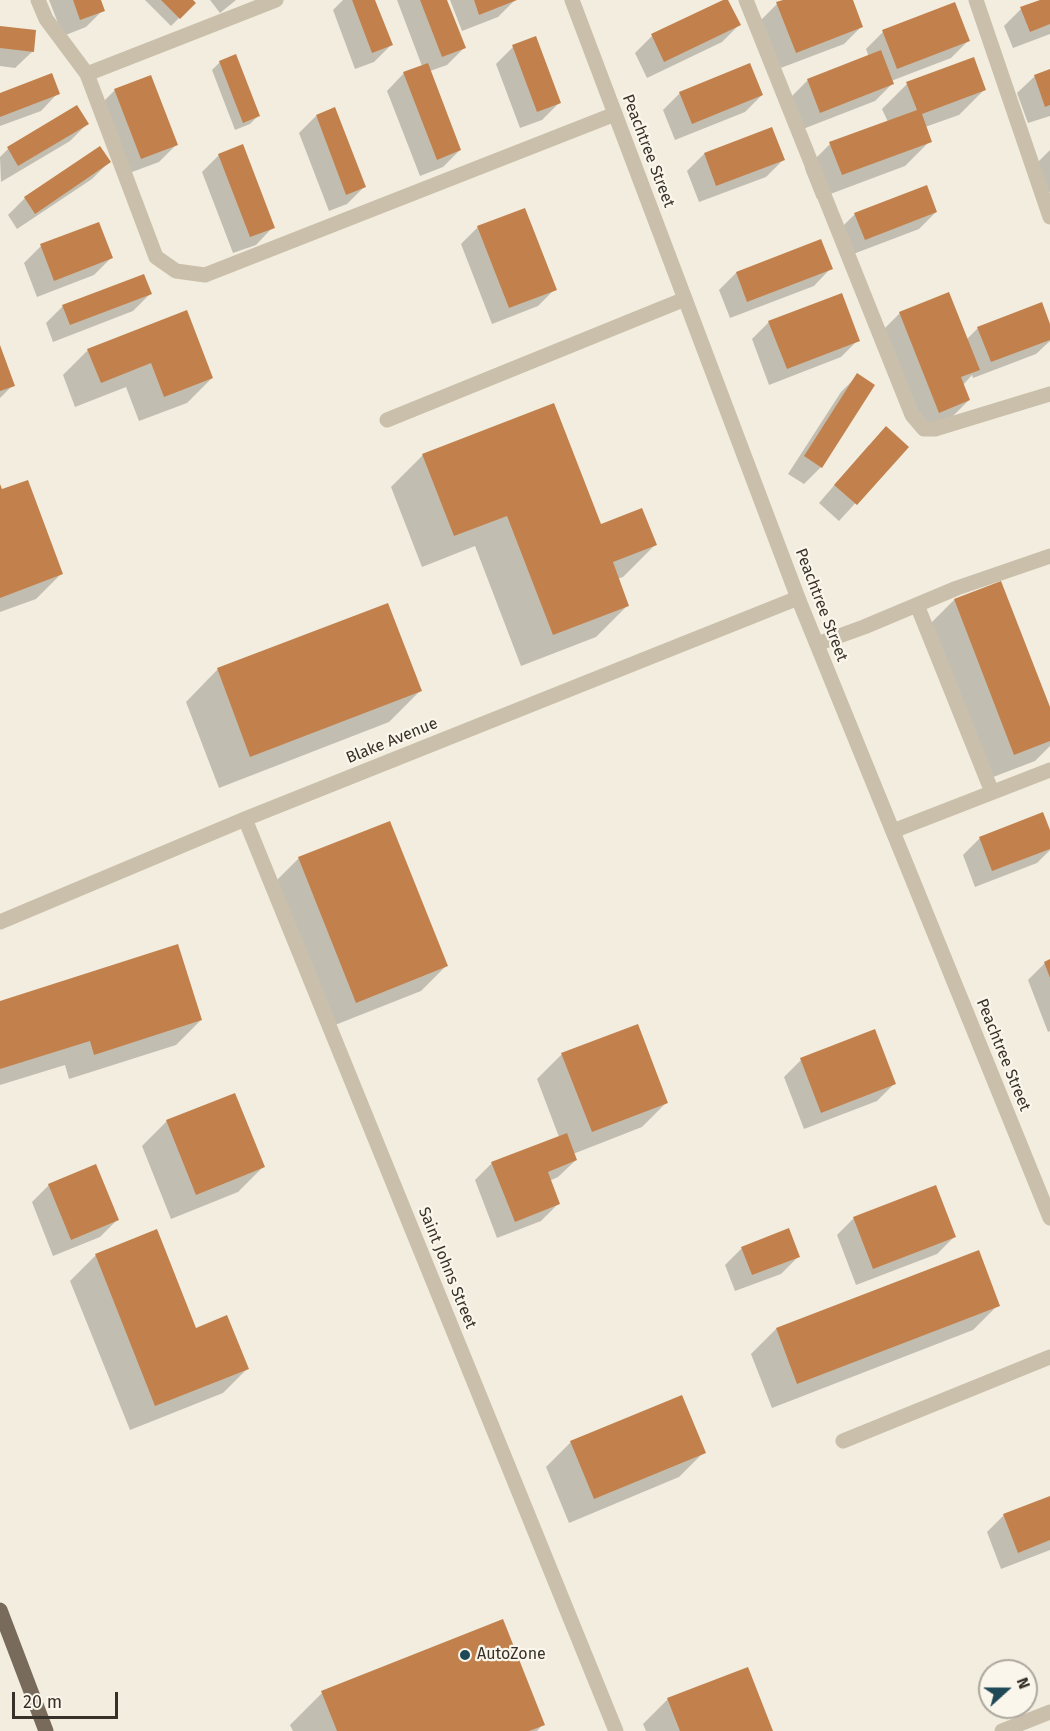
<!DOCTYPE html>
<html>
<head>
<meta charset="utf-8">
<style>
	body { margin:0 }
	#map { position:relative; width:1050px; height:1731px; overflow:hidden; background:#f2edde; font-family:"Fira Sans",sans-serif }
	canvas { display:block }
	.north { position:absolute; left:978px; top:1659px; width:60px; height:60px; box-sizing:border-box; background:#faf6eb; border:2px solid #aca79d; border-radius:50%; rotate:69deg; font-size:16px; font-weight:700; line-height:24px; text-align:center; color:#383129 }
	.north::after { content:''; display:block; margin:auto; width:21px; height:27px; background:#204958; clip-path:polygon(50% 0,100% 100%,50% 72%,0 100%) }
	.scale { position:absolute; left:12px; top:1692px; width:106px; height:27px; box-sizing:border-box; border:3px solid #383129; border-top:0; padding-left:8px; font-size:18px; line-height:21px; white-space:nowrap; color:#383129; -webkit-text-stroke:4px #faf6eb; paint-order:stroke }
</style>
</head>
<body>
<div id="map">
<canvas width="1050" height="1731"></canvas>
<div class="north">N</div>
<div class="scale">20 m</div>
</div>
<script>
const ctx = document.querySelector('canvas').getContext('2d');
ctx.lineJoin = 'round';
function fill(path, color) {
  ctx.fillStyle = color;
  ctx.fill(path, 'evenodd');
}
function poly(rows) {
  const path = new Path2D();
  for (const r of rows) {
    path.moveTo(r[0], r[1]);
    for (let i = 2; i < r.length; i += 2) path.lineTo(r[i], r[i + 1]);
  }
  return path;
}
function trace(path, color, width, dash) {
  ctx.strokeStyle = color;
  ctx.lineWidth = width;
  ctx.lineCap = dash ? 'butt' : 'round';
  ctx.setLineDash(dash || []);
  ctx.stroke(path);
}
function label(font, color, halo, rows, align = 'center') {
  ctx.font = font + ' "Fira Sans",sans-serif';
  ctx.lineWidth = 4.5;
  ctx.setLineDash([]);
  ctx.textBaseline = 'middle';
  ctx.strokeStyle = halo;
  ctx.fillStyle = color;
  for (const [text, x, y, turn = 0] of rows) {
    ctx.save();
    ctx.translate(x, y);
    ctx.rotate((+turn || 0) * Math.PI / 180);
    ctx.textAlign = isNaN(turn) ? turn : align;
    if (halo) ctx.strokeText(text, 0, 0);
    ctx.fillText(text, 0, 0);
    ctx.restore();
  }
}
fill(poly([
	[49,0,99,0,103,10,86,27,63,36],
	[145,0,191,0,194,3,171,26],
	[210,0,236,0,220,13],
	[343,0,374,0,391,45,374,62,355,69,333,10],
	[397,0,446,0,464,48,447,65,430,71,460,150,443,167,420,176,387,91,404,73,422,66],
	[450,0,515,0,498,17,462,31],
	[726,0,739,25,722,42,647,78,635,53,652,36],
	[787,0,851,0,861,27,844,44,778,69,760,21,777,4],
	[1044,0,1050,0,1050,34,1013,48,1004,26,1021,9],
	[0,28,33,51,15,68,0,66],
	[883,32,968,41,951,58,891,81,892,84,875,101,803,129,791,97,808,80,869,57,866,49],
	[513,47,559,103,542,120,520,128,496,64],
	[220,62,258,116,250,124,235,130,212,70],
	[1050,71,1050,116,1028,123,1017,93,1035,76],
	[907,84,984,90,959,115,925,127,930,141,905,166,817,199,805,169,830,144,888,122,882,109],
	[115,90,176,145,159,162,124,175,98,107],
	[58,93,41,111,0,126,0,94],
	[680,93,762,95,745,112,675,140,663,110],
	[316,116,364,187,347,204,329,211,299,133],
	[87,124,70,141,1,182,0,157,8,149],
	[100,148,109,162,92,179,17,229,8,215,25,198],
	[1050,150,1050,192,1045,194,1034,166],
	[704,154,783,160,766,177,699,202,687,171],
	[219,155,273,227,256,245,233,253,202,172],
	[936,212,919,229,848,256,838,231,855,214],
	[478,227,555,289,538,306,492,324,461,244],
	[820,241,831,268,814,286,730,318,719,290,736,273],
	[41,246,111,258,94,275,37,297,24,263],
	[150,294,133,311,53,342,46,323,63,306],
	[186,312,212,378,187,403,139,421,126,387,75,407,63,375,88,350],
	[900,313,966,340,978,328,1050,328,1050,341,1036,354,973,378,972,375,963,385,969,400,952,417,922,429,883,330],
	[769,322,858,340,841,357,769,385,752,339],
	[0,348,13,385,0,398],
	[858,375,821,467,804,484,788,474,841,392],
	[869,445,907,447,839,521,819,503],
	[423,455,600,526,655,545,623,577,617,579,628,605,596,637,521,666,475,546,422,567,391,487],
	[0,487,61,574,36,599,0,612],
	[1000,582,1050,712,1050,746,1035,761,988,779,929,625,954,600],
	[387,604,420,691,389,722,219,788,186,702,217,670],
	[1050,835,1050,850,1037,863,975,887,963,855,980,838],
	[299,858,446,966,421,991,330,1027,274,883],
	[1050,961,1050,1031,1048,1032,1028,980,1045,963],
	[0,1003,201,1020,176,1045,69,1079,65,1065,0,1085],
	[562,1054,667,1102,642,1127,573,1154,576,1160,558,1177,549,1181,558,1204,541,1221,497,1238,475,1180,492,1163,559,1137,537,1079],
	[801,1060,894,1084,877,1101,804,1129,784,1077],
	[167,1121,263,1167,238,1192,171,1219,142,1146],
	[49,1185,117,1220,100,1237,53,1256,32,1202],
	[854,1218,954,1237,937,1254,856,1285,837,1235],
	[156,1231,195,1330,248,1368,223,1393,130,1430,70,1281,95,1256],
	[742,1248,798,1257,781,1274,735,1291,725,1265],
	[998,1305,973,1330,772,1408,751,1354,776,1329],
	[571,1442,704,1452,679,1477,569,1523,546,1467],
	[1050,1497,1050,1550,1001,1569,987,1532,1004,1515],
	[322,1693,543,1724,537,1731,293,1731,290,1725],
	[668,1699,771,1731,646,1731,643,1724]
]), '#0003');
fill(poly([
	[73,0,101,0,105,11,80,20],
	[161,0,193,0,196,3,180,19],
	[352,0,375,0,393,45,372,53],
	[420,0,447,0,466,48,442,57],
	[474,0,517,0,479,15],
	[723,0,728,0,741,25,664,62,651,34],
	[783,0,853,0,863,27,796,53,776,2],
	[1040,0,1050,0,1050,24,1030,32,1020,7],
	[955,2,970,41,897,69,882,30],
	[0,26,36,30,34,52,0,48],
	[536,36,561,103,537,112,512,45],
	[881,50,894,84,820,113,807,79],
	[236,54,260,116,243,123,219,61],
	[974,57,986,90,922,114,932,142,842,175,829,142,917,110,906,82],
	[428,63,461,150,437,160,403,72],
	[750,63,763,95,692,124,679,92],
	[1050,69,1050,105,1045,107,1034,75],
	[52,73,60,94,0,117,0,93],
	[151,75,178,145,141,159,114,89],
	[77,105,89,124,18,166,7,147],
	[335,107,366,187,346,195,316,115],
	[772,127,785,160,716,186,704,153],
	[243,144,275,228,250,237,218,154],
	[100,146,111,162,35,214,24,197],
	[927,185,937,212,865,240,854,213],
	[525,208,557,290,509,308,477,226],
	[99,222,113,258,54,281,40,244],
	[821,239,833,269,747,302,736,272],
	[144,274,152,294,70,325,62,305],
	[949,292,980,370,961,377,970,400,939,413,899,312],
	[842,293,860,341,787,369,768,321],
	[1042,302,1050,324,1050,340,991,362,977,327],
	[187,310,213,378,164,397,151,363,101,383,87,349],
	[0,345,15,386,0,391],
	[857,373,875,385,822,468,804,456],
	[554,403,601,524,642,508,657,545,613,562,629,606,553,635,507,516,454,536,422,454],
	[886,426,909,447,857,505,834,485],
	[28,480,63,574,0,598,0,484,2,489],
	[1001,581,1050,707,1050,741,1014,755,954,599],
	[388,603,422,691,250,757,217,668],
	[1043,812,1050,830,1050,849,992,871,979,837],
	[390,821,448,966,356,1003,298,857],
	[178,944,202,1020,94,1055,90,1041,0,1069,0,1001],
	[1050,959,1050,978,1044,962],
	[638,1024,668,1103,592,1132,561,1053],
	[875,1029,896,1084,821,1113,800,1058],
	[235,1093,265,1167,196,1195,166,1120],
	[567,1133,577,1160,548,1172,560,1204,515,1222,491,1162],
	[96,1164,119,1220,71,1240,48,1184],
	[936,1185,956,1237,873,1269,853,1217],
	[789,1228,800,1257,752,1275,741,1247],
	[157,1229,196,1328,227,1315,249,1369,155,1406,95,1254],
	[979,1250,1000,1306,797,1384,776,1328],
	[682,1395,706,1453,594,1499,570,1441],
	[1050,1496,1050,1540,1018,1553,1003,1514],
	[503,1619,545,1725,529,1731,337,1731,321,1691],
	[748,1667,773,1731,680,1731,667,1698]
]), '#c2814c');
trace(poly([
	[38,0,46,19,87,74,276,0],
	[746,0,912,415,924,429,935,429,1050,394],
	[976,0,1050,217],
	[87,74,156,257,176,271,205,275,615,114],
	[387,420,685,299],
	[917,605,992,792],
	[817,644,864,627,957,588,1050,556],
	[893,831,1050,770],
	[843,1441,1050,1357]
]), '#cabfaa', 15);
trace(poly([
	[245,819,616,1731],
	[0,922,245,819,798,598],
	[1002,1731,1050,1712]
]), '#cabfaa', 15);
trace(poly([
	[572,0,798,598,1050,1218]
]), '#cabfaa', 15);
trace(poly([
	[0,1610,46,1731]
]), '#796b5b', 15);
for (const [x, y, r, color] of [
	[465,1655,6,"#204958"]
]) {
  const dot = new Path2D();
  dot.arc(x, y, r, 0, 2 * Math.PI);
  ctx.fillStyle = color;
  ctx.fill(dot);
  trace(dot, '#faf6eb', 2);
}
label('16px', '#383129', '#faf6eb', [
	["Peachtree Street",648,151,69],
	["Peachtree Street",821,605,69],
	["Blake Avenue",392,741,-22],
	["Peachtree Street",1003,1055,68],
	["Saint Johns Street",447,1268,68]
]);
label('16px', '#383129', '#faf6eb', [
	["AutoZone",477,1655]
], 'left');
</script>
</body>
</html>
